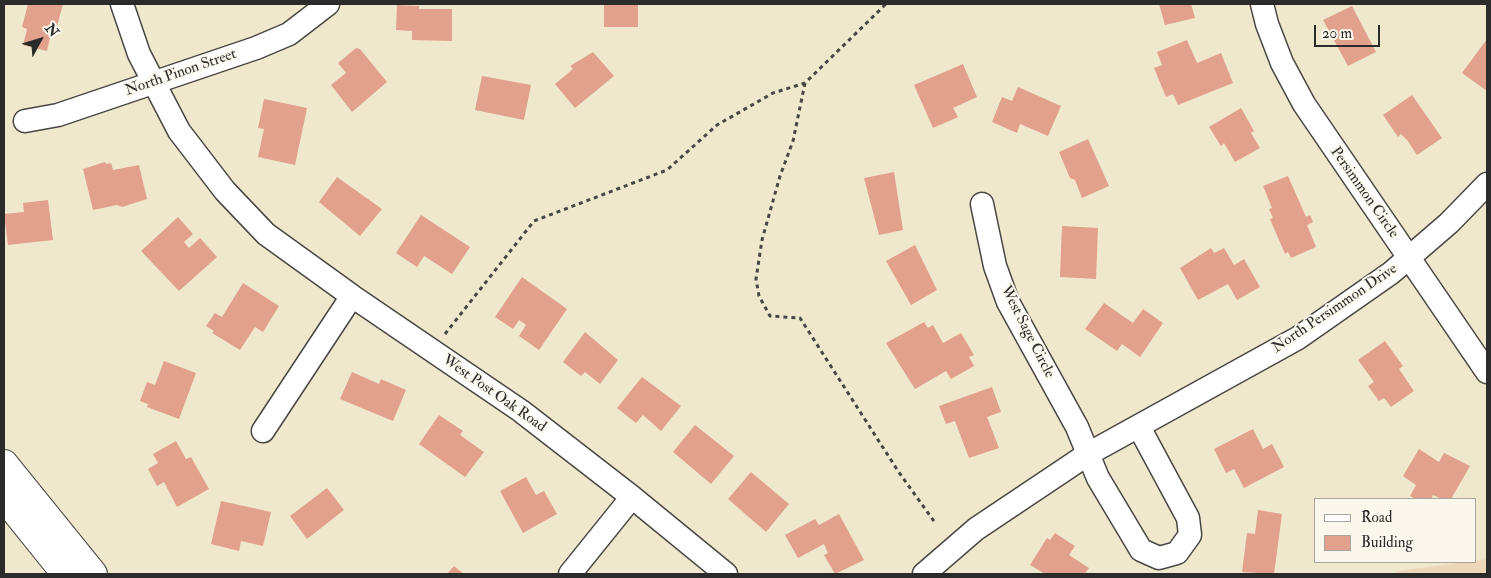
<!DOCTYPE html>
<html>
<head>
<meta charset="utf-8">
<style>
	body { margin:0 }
	#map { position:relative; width:1491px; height:578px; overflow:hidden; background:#efe8cd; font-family:"IM FELL Double Pica",serif }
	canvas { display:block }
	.frame { position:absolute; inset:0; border:5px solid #2b2b2b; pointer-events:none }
	.legend { position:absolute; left:1314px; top:498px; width:162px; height:65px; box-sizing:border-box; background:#fbf7ec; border:1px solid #a8a59f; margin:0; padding:6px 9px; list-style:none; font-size:15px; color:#2b2b2b }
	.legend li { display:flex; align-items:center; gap:10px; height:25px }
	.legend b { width:25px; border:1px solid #a8a59f }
	.north { position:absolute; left:15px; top:15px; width:50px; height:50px; -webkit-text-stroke:4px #fbf7ec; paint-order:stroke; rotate:51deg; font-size:14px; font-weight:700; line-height:20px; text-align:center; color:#2b2b2b }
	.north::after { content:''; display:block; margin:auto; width:18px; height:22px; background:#2b2b2b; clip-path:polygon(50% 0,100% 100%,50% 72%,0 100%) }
	.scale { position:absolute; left:1314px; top:25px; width:66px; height:22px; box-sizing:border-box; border:2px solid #2b2b2b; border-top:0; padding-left:6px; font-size:15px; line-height:18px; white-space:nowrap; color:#2b2b2b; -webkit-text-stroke:4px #fbf7ec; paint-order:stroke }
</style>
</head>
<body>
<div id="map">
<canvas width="1491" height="578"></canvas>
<div class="frame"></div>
<ul class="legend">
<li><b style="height:6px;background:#fff"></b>Road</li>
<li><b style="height:14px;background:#e1a18c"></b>Building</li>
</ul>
<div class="north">N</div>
<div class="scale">20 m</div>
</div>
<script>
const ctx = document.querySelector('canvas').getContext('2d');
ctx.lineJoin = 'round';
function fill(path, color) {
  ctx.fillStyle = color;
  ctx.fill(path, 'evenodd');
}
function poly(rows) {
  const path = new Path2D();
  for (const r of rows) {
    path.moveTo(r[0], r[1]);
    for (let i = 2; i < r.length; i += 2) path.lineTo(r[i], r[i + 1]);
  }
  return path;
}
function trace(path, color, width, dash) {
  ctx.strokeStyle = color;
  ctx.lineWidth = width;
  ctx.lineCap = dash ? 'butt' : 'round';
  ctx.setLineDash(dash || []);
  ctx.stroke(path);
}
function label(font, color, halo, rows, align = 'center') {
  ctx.font = font + ' "IM FELL Double Pica",serif';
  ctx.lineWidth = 4;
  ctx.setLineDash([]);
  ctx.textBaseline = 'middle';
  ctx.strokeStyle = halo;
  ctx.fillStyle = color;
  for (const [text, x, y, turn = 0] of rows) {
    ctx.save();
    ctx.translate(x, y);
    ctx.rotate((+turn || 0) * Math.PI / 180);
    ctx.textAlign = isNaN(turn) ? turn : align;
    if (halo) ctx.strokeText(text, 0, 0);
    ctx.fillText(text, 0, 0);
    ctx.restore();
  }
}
fill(poly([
	[1487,559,1487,574,1393,574,1398,571]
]), '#eed7bb');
fill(poly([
	[28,4,63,4,56,30,52,29,47,51,23,45,27,29,22,27],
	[604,4,638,4,638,27,604,27],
	[1159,4,1191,4,1195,18,1165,25],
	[397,5,419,6,419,9,452,9,452,41,412,40,412,31,396,30],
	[1352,6,1376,52,1348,66,1323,20],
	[1487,39,1487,91,1462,73],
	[1187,40,1197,63,1221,53,1233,83,1178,105,1173,94,1166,97,1154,68,1162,65,1157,52],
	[356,48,360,49,387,82,352,112,331,85,346,73,338,63],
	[593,52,614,76,575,108,555,84,573,69,570,66],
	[963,64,977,97,953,108,958,117,933,128,914,85],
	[482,76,531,85,524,120,475,110],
	[1018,87,1061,106,1048,136,1020,124,1017,133,992,122,1002,97,1012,101],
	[1412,95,1442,138,1417,155,1407,140,1401,134,1398,137,1383,115],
	[264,99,307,108,295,165,258,157,264,129,258,128],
	[1241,108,1254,131,1251,133,1260,148,1235,162,1224,143,1221,146,1209,127],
	[1088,139,1109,186,1082,198,1075,180,1070,178,1059,152],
	[105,162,106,164,111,163,113,170,139,165,147,199,122,207,117,205,93,210,83,169],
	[894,172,903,230,879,235,864,178],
	[1288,176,1306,217,1310,215,1313,222,1307,225,1316,247,1291,258,1288,252,1285,254,1270,219,1273,218,1269,209,1272,208,1263,186],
	[337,177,382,209,360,236,319,202],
	[48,200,53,240,8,245,4,214,24,212,23,203],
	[421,215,470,247,452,274,424,256,417,267,396,253],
	[178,217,193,234,184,242,189,248,200,238,217,257,179,291,141,251],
	[1062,226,1098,228,1096,279,1060,277],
	[915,245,937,290,911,305,886,261],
	[1211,248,1214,253,1224,248,1234,265,1244,259,1260,287,1237,300,1228,284,1198,300,1180,268],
	[522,277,567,309,539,350,519,336,526,325,519,320,513,329,495,317],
	[243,283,279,306,263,332,255,327,240,350,212,333,214,331,206,326,215,313,222,317],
	[1104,303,1133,323,1143,309,1163,323,1140,357,1122,344,1117,351,1085,329],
	[924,322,928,328,933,325,943,343,961,333,974,355,969,357,974,366,951,379,946,371,915,389,886,343],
	[585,332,618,360,600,384,585,372,581,376,563,362],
	[1385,341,1403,366,1399,369,1414,391,1391,407,1384,398,1379,401,1368,386,1374,382,1358,360],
	[164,361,196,373,179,419,147,407,148,404,140,401,147,382,155,385],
	[352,372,379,384,381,379,406,390,393,421,340,399],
	[642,377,681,406,661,431,643,415,636,423,617,408],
	[992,387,1001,412,987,417,999,448,969,458,955,421,946,424,939,406],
	[439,415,463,431,460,435,484,452,465,477,419,444],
	[695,425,734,456,711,484,673,452],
	[1253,429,1263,449,1272,444,1284,467,1244,488,1234,469,1226,473,1214,449],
	[176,441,186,459,191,457,209,489,177,507,164,482,157,486,148,469,158,463,153,454],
	[1419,449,1439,462,1444,453,1470,466,1451,499,1442,499,1433,495,1431,499,1416,499,1410,496,1416,485,1403,476],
	[751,472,789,504,766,532,728,499],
	[526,477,536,495,544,491,557,514,523,533,500,491],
	[327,488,344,510,307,539,290,516],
	[221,501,271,512,263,546,241,541,239,551,211,544],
	[1258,510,1282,514,1274,574,1242,572,1247,533,1255,534],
	[839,514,864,560,835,574,824,555,828,553,824,544,798,558,785,535,815,519,819,525],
	[1055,533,1075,546,1069,555,1089,568,1085,574,1045,574,1030,565,1047,538,1050,540],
	[454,566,464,574,447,574]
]), '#e1a18c');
const minor = poly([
	[122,4,139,54,179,131,225,191,266,234,352,296,521,411,632,497,726,574],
	[1262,4,1267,24,1282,63,1304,104,1487,372],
	[25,121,58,115,256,48,289,34,328,4],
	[982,204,995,266,1008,302,1077,427,1098,478,1141,550,1159,558,1177,553,1190,535,1188,518,1139,427],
	[263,431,352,296],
	[570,574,632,497],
	[924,574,976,529,1088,454,1298,338,1391,273,1449,223,1487,184]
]);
const tertiary = poly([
	[4,464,93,574],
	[4,497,66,574]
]);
trace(minor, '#484743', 25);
trace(tertiary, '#484743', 30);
trace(poly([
	[805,83,793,141,780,176,762,240,756,279,759,296,770,316,800,318,898,471,936,524],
	[445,334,534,221,667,170,717,125,773,93,805,83,886,4]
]), '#484743', 3, [4, 4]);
trace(minor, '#fff', 22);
trace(tertiary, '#fff', 28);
label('15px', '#2b2b2b', '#fbf7ec', [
	["North Pinon Street",181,73,-19],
	["Persimmon Circle",1364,193,55],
	["North Persimmon Drive",1335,309,-34],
	["West Sage Circle",1027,332,63],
	["West Post Oak Road",494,394,35]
]);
</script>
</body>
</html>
